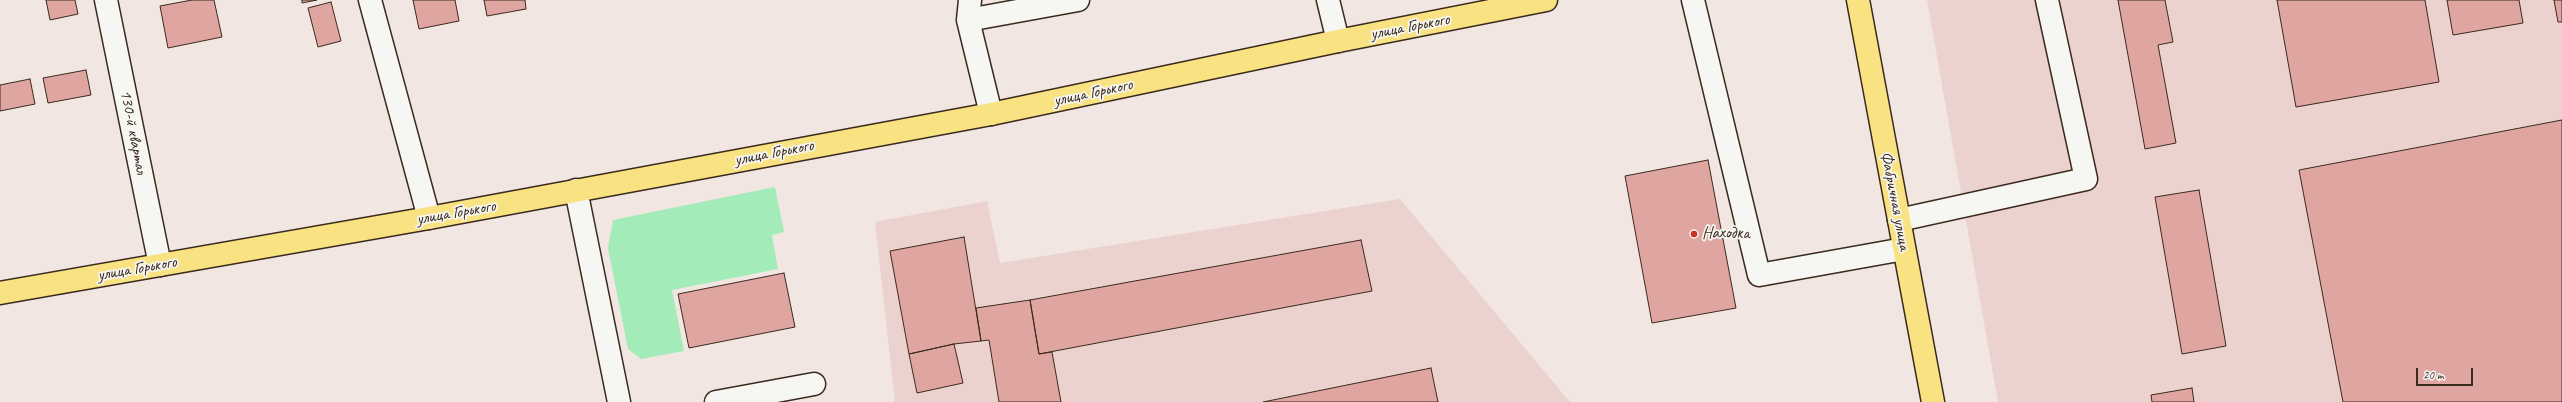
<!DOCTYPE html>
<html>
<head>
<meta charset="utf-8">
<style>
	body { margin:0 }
	#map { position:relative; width:2562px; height:402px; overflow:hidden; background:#f1e6e2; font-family:Caveat,sans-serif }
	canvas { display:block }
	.scale { position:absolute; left:2416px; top:368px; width:57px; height:18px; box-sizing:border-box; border:2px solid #3b2a1e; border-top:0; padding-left:5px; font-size:12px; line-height:14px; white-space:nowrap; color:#3b2a1e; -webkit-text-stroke:3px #f6f6f2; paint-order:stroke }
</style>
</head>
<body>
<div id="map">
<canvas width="2562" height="402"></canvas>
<div class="scale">20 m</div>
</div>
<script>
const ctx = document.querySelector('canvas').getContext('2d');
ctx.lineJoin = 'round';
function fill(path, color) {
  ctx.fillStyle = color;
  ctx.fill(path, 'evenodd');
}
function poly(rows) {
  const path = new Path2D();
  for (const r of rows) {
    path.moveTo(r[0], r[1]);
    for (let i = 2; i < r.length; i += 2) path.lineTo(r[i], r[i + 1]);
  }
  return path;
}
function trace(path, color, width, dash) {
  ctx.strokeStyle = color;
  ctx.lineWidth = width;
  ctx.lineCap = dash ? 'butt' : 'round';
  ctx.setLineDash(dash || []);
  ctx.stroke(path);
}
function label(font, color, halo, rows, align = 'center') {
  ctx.font = font + ' Caveat,sans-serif';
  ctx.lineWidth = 3.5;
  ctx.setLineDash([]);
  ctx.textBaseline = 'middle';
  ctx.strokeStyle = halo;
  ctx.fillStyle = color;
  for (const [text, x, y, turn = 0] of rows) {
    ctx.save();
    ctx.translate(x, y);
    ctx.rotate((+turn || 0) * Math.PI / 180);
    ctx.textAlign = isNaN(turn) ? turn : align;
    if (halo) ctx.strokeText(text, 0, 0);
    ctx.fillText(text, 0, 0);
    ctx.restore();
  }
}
fill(poly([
	[1927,0,2562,0,2562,402,1998,402],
	[1400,199,1570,402,895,402,875,222,987,201,1000,263]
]), '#ecd2ce');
fill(poly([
	[775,187,784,232,772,235,778,269,672,290,684,351,641,359,628,349,608,248,613,220]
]), '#a3ebb9');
const building = poly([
	[46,0,75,0,78,14,50,20,46,0],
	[192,0,214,0,222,37,168,48,160,6,192,0],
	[302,0,317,0,302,3,302,0],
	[413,0,455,0,459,21,419,29,413,0],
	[484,0,525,0,526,9,487,16,484,0],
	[2118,0,2165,0,2173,42,2158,45,2176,143,2145,149,2118,0],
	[2277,0,2425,0,2439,82,2296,107,2277,0],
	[2447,0,2519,0,2523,23,2453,35,2447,0],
	[2554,0,2562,0,2562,22,2558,22,2554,0],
	[331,2,341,41,318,47,308,8,331,2],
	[86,70,91,95,48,103,43,78,86,70],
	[30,79,35,104,0,111,0,85,30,79],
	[2562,120,2562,402,2343,402,2299,170,2562,120],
	[1708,160,1736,308,1652,323,1625,176,1708,160],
	[2199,190,2226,346,2182,354,2155,197,2199,190],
	[964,237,981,341,954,344,909,354,890,251,964,237],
	[1361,240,1372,291,1039,354,1030,300,1361,240],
	[784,273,795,327,689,348,678,294,784,273],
	[1030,300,1039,354,1052,352,1061,402,999,402,989,340,981,341,976,308,1030,300],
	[954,344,963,383,917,393,909,354,954,344],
	[1431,368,1438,402,1263,402,1431,368],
	[2192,388,2194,402,2152,402,2151,395,2192,388]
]);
fill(building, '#dfa5a1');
trace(building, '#3b2a1e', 1);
const minor = poly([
	[106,0,160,265],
	[370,0,429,218],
	[970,0,968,20,991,114],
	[1328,0,1338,41],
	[1693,0,1759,275,1904,249],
	[968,20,1078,0],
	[576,190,619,402],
	[1899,220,2086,179,2047,0],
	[716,402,814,384]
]);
const major = poly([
	[1858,0,1933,402],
	[0,293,429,218,991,114,1338,41,1546,0]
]);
trace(minor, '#3b2a1e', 25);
trace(major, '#3b2a1e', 25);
trace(minor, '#f6f6f2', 22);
trace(major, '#f8e281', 22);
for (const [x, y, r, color] of [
	[1694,234,4,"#c8321e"]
]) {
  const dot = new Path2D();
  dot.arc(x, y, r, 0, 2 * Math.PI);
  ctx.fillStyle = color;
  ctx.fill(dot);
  trace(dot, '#f6f6f2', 1.5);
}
label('17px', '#3b2a1e', '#f6f6f2', [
	["улица Горького",1410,27,-11],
	["улица Горького",1093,93,-12],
	["130-й квартал",133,132,79],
	["улица Горького",774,153,-11],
	["Фабричная улица",1895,201,79],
	["улица Горького",456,213,-10],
	["улица Горького",137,269,-10]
]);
label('17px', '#3b2a1e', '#f6f6f2', [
	["Находка",1702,234]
], 'left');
</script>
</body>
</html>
